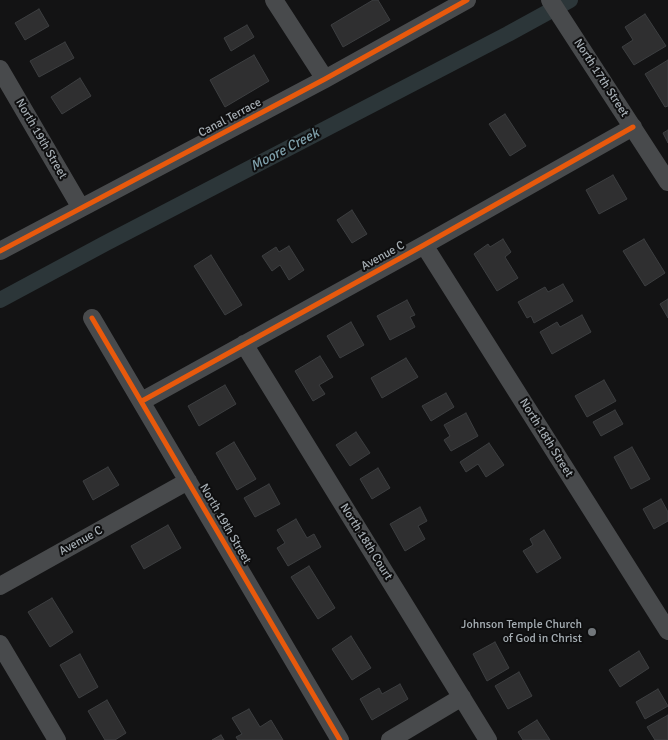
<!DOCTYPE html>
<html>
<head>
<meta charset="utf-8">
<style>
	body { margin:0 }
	canvas { display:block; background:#131314 }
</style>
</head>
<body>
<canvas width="668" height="740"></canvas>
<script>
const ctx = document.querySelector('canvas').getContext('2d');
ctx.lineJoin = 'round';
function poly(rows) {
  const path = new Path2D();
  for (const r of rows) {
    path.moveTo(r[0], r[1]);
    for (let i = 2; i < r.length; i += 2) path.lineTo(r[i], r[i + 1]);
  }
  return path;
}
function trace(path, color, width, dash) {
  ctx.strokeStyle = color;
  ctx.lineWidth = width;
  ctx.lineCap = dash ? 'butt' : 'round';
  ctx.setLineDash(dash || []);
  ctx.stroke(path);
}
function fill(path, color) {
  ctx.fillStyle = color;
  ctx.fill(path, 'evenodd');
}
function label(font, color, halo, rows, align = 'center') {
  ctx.font = font + ' Signika,sans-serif';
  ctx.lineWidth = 4;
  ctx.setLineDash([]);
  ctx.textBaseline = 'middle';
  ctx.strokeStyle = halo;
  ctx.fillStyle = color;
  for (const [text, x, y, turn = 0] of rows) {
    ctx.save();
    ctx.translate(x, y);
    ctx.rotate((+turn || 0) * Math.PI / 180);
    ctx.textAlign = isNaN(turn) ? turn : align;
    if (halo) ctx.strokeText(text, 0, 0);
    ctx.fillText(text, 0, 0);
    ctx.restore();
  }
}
trace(poly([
	[0,300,106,243,508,34,570,0]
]), '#2c3639', 16);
const building = poly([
	[373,0,378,0,390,20,343,47,331,25,373,0],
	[39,9,49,26,25,40,15,23,39,9],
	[645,14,666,46,634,65,622,47,633,40,625,27,645,14],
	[247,25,254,37,231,51,224,38,247,25],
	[65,42,74,58,39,77,30,61,65,42],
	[254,55,269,81,225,107,210,80,254,55],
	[668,60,668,106,665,107,645,74,668,60],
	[80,78,91,96,62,114,51,97,80,78],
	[505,114,526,146,510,156,489,124,505,114],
	[668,130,668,143,663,133,668,130],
	[613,175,627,199,599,214,586,190,613,175],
	[352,210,367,234,352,243,337,220,352,210],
	[503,239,511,252,505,257,518,278,497,291,474,254,488,244,490,247,503,239],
	[644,239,665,273,645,286,623,251,644,239],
	[289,246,304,270,289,280,280,265,272,271,262,256,276,247,279,252,289,246],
	[211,255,242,305,225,315,194,266,211,255],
	[563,284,573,301,534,323,531,316,527,318,518,302,545,287,548,292,563,284],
	[668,299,668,318,660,304,668,299],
	[407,300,415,315,410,317,415,327,390,340,377,316,407,300],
	[582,315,591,332,552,354,540,332,557,322,560,327,582,315],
	[351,322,364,345,340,358,327,336,351,322],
	[320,356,333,377,319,385,325,394,313,401,295,371,320,356],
	[406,358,418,377,382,398,371,378,406,358],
	[604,380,616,401,587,417,575,396,604,380],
	[225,385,236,404,199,426,188,406,225,385],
	[446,393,454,407,431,421,422,406,446,393],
	[615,410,623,424,601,436,593,422,615,410],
	[466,413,478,436,451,451,444,440,450,436,444,425,466,413],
	[356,432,370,453,350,466,336,445,356,432],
	[234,442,256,479,237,490,216,453,234,442],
	[489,443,504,465,486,477,478,464,466,472,460,462,489,443],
	[632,447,650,479,631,489,614,457,632,447],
	[108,467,119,485,93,500,83,481,108,467],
	[378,468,390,488,372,499,360,479,378,468],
	[269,484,280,504,255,517,244,498,269,484],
	[661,499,668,512,668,521,654,529,643,509,661,499],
	[420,507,427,521,418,526,425,539,405,551,390,524,420,507],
	[296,519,307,538,314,534,321,547,288,566,277,548,285,543,277,530,296,519],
	[168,525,181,548,144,569,131,546,168,525],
	[544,530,561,558,537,573,523,551,533,545,530,539,544,530],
	[309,566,335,608,318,619,291,577,309,566],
	[52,598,73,632,50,647,28,612,52,598],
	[351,636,371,668,352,680,332,649,351,636],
	[495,642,509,668,487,681,473,654,495,642],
	[639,651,649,668,620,687,609,670,639,651],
	[80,654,98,687,79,698,60,665,80,654],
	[519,672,532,696,508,709,495,686,519,672],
	[400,684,408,699,372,720,360,699,379,688,382,694,400,684],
	[658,689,668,706,645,719,636,702,658,689],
	[107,700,126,733,115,740,105,740,88,711,107,700],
	[249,709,260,727,271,720,283,740,238,740,236,737,242,734,232,718,249,709],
	[668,715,668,740,655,740,647,727,668,715],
	[537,720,550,740,523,740,518,732,537,720],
	[221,735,224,740,212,740,221,735]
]);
fill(building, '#2f2f30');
trace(building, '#3c3e40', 1);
trace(poly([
	[274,0,325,79],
	[550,0,668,182],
	[0,69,81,208],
	[424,245,668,631],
	[0,251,325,79,467,0],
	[92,318,340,740],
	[244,344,488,740],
	[142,401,424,245,633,127],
	[0,586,188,481],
	[0,644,57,740],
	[390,740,462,697]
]), '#484a4c', 18);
trace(poly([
	[0,251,325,79,467,0],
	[92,318,340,740],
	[142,401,424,245,633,127]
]), '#e8590c', 5);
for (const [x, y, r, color] of [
	[592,632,5,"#72777b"]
]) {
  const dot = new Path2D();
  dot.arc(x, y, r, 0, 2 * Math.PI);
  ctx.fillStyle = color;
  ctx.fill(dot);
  trace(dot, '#0e0e0f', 2);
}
label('12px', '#a5adb3', '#0e0e0f', [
	["North 17th Street",601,78,57],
	["Canal Terrace",230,118,-28],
	["North 19th Street",41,139,60],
	["Avenue C",383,256,-29],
	["North 18th Street",546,438,58],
	["North 19th Street",225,524,60],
	["Avenue C",81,541,-29],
	["North 18th Court",366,542,58]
]);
label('12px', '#a5adb3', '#0e0e0f', [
	["Johnson Temple Church",582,625],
	["of God in Christ",582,639]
], 'right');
label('italic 14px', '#7fa0ab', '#0e0e0f', [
	["Moore Creek",285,150,-28]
]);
</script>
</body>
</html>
